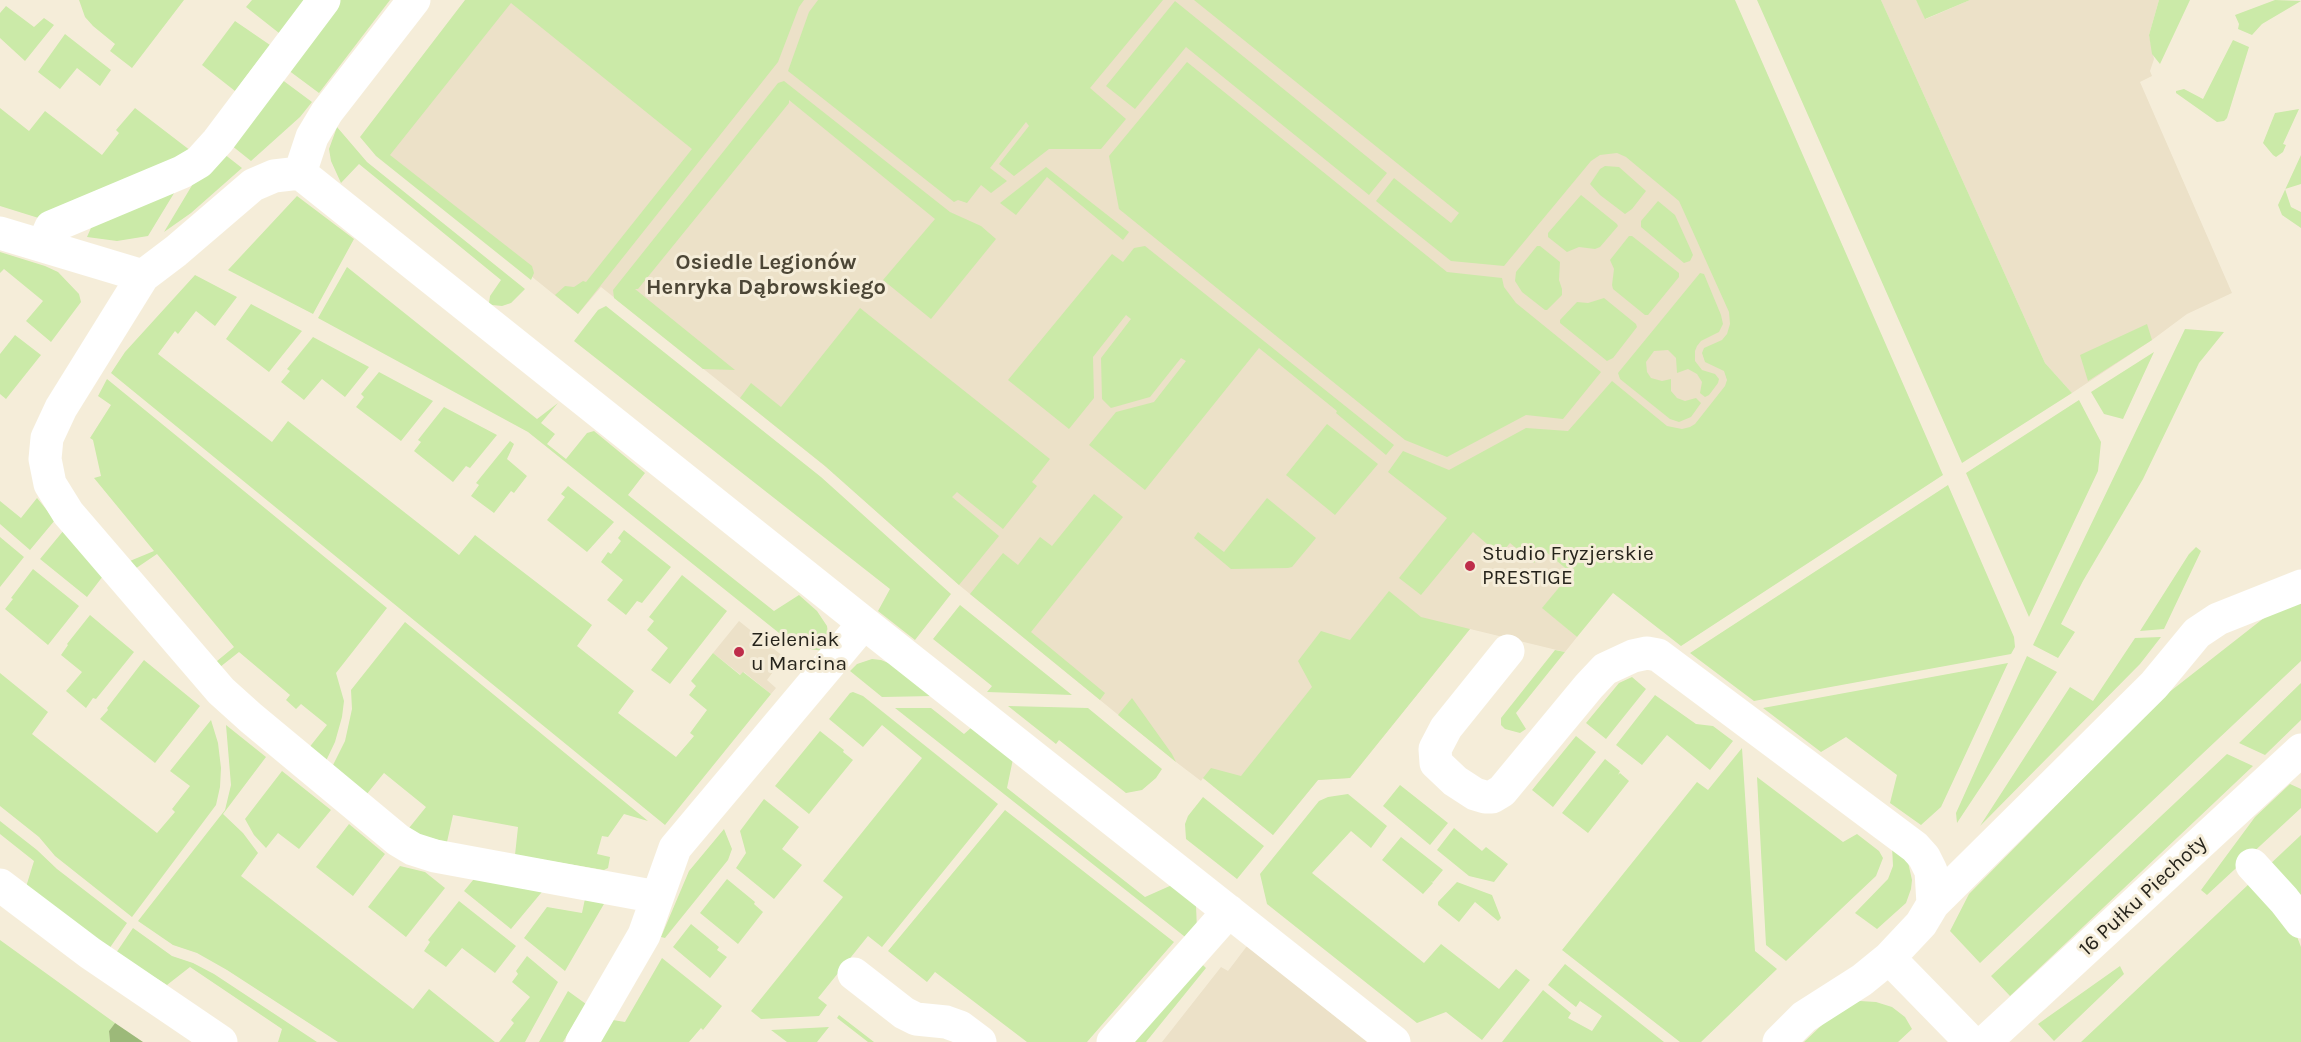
<!DOCTYPE html>
<html>
<head>
<meta charset="utf-8">
<style>
	body { margin:0 }
	canvas { display:block; background:#f5edd9 }
</style>
</head>
<body>
<canvas width="2301" height="1042"></canvas>
<script>
const ctx = document.querySelector('canvas').getContext('2d');
ctx.lineJoin = 'round';
function fill(path, color) {
  ctx.fillStyle = color;
  ctx.fill(path, 'evenodd');
}
function poly(rows) {
  const path = new Path2D();
  for (const r of rows) {
    path.moveTo(r[0], r[1]);
    for (let i = 2; i < r.length; i += 2) path.lineTo(r[i], r[i + 1]);
  }
  return path;
}
function trace(path, color, width, dash) {
  ctx.strokeStyle = color;
  ctx.lineWidth = width;
  ctx.lineCap = dash ? 'butt' : 'round';
  ctx.setLineDash(dash || []);
  ctx.stroke(path);
}
function label(font, color, halo, rows, align = 'center') {
  ctx.font = font + ' Karla,sans-serif';
  ctx.lineWidth = 6;
  ctx.setLineDash([]);
  ctx.textBaseline = 'middle';
  ctx.strokeStyle = halo;
  ctx.fillStyle = color;
  for (const [text, x, y, turn = 0] of rows) {
    ctx.save();
    ctx.translate(x, y);
    ctx.rotate((+turn || 0) * Math.PI / 180);
    ctx.textAlign = isNaN(turn) ? turn : align;
    if (halo) ctx.strokeText(text, 0, 0);
    ctx.fillText(text, 0, 0);
    ctx.restore();
  }
}
fill(poly([
	[480,0,1609,0,1769,381,1655,524,1500,488,1471,495,1473,531,1500,554,1510,542,1545,551,1571,573,1543,608,1577,637,1565,652,1470,629,1350,778,1318,780,1273,835,1203,778,1201,781,1176,762,1100,700,959,585,825,466,601,287,578,314,389,161,376,133],
	[1881,0,1916,0,1926,19,1970,0,2159,0,2149,35,2154,59,2150,71,2152,76,2140,82,2232,293,2187,314,2152,340,2072,393,2045,363],
	[739,621,784,657,767,680,776,688,771,694,744,672,741,675,713,653],
	[1247,946,1367,1042,1162,1042,1221,967,1228,971]
]), '#ece1c8');
fill(poly([
	[79,0,184,0,132,68,110,51,115,44,93,26,85,17],
	[252,0,304,0,279,33,246,7],
	[335,0,390,0,319,93,284,67],
	[465,0,804,0,799,7,778,62,578,314,555,295,565,286,574,287,583,281,586,282,692,149,511,3,390,155,532,266,534,273,531,280,376,156,360,137],
	[818,0,1163,0,1090,88,1126,119,1101,149,1049,149,1014,176,999,164,1029,126,1026,122,990,168,1007,181,991,193,981,185,967,203,958,200,954,202,788,71,809,12],
	[1194,0,1735,0,1943,475,1681,646,1613,593,1577,637,1542,608,1571,573,1545,551,1534,563,1510,543,1500,555,1473,532,1421,595,1399,578,1447,518,1388,472,1403,451,1449,470,1526,428,1568,431,1612,381,1667,426,1682,429,1690,427,1695,424,1725,386,1727,380,1724,371,1705,362,1702,353,1704,348,1722,340,1727,334,1730,324,1729,312,1679,201,1626,157,1617,153,1600,155,1591,161,1504,266,1451,261,1376,201,1394,178,1451,223,1459,213],
	[1757,0,1881,0,2045,363,2072,393,1962,463],
	[1916,0,1970,0,1925,19],
	[2159,0,2190,0,2160,64,2152,54,2149,35],
	[2275,0,2301,1,2262,24,2252,35,2238,29,2239,24,2235,15],
	[1175,1,1387,173,1369,195,1186,47,1135,109,1106,86],
	[6,6,34,27,44,18,54,25,25,61,0,38,0,13],
	[235,21,270,45,235,91,202,65],
	[65,34,111,70,100,86,77,68,60,89,38,72],
	[2233,40,2249,47,2227,118,2224,121,2217,122,2176,93,2176,91,2184,89,2203,99],
	[1187,62,1447,272,1502,278,1504,287,1516,303,1601,372,1563,419,1526,415,1447,457,1405,440,1119,209,1109,156],
	[277,76,312,102,300,117,251,161,226,141],
	[784,81,950,212,981,226,996,239,931,319,883,280,935,219,789,100,789,103,638,289,635,289,735,370,703,369,614,298,613,290,778,83],
	[0,108,29,131,45,111,102,155,119,133,116,130,135,108,191,151,45,220,0,206],
	[2299,109,2283,144,2286,145,2283,152,2276,157,2273,155,2263,143,2275,113],
	[337,127,367,162,525,289,511,303,502,306,492,305,489,303,490,296,501,280,359,164,341,183,331,161,329,149],
	[219,150,242,168,191,213,164,232,197,177],
	[2301,155,2301,184,2285,189,2291,207,2301,212,2301,228,2282,215,2278,205],
	[1605,166,1619,167,1646,191,1632,209,1625,214,1600,195,1590,184,1600,169],
	[1046,167,1129,232,1123,240,1047,177,1016,215,1000,203],
	[179,185,148,236,117,241,87,237,94,221],
	[1581,195,1617,224,1618,226,1600,247,1595,249,1579,247,1567,252,1548,237,1548,233],
	[297,196,354,239,313,314,228,270],
	[1658,201,1675,215,1690,248,1693,255,1690,261,1684,263,1641,227,1641,221],
	[1629,236,1632,236,1679,273,1679,277,1648,315,1645,315,1613,289,1612,285,1614,269,1610,260],
	[1145,246,1394,445,1386,455,1336,413,1337,411,1259,348,1145,490,1089,445,1116,412,1154,402,1186,361,1181,358,1150,397,1111,408,1102,399,1101,358,1131,319,1126,315,1093,357,1094,398,1069,429,1008,380,1112,254,1123,262,1134,248],
	[1537,246,1540,246,1560,262,1559,280,1562,289,1562,295,1547,310,1545,310,1522,292,1515,281,1516,272],
	[0,252,45,266,58,272,79,294,81,302,51,342,26,321,43,301,4,269,0,273],
	[347,267,537,419,558,403,541,423,555,434,547,444,566,459,587,433,594,431,645,473,628,495,774,611,799,595,817,611,827,626,828,633,823,651,804,648,784,637,528,432,318,318],
	[1700,273,1704,274,1721,315,1723,324,1719,332,1701,341,1697,346,1695,351,1695,361,1702,370,1715,374,1719,379,1718,383,1709,395,1705,397,1700,393,1702,382,1697,374,1688,369,1677,373,1676,358,1668,350,1654,351,1646,362,1647,372,1651,378,1662,381,1671,379,1671,391,1677,398,1685,401,1696,398,1701,403,1691,417,1679,422,1670,419,1620,379,1618,373],
	[195,275,237,297,215,326,196,311,178,334,175,331,158,354,272,442,288,421,459,555,475,535,592,625,577,646,634,691,618,713,676,757,694,736,690,733,707,710,689,695,696,686,691,681,713,653,740,675,743,672,771,694,665,825,111,373,125,352],
	[1604,298,1636,324,1637,327,1613,358,1607,361,1560,323,1560,320,1577,302,1588,303],
	[251,304,302,331,269,372,226,339],
	[606,306,821,477,951,594,915,640,878,611,890,589,574,341,598,310],
	[860,308,1050,459,1032,482,1037,486,1003,529,957,492,952,497,999,536,959,585,825,466,740,398,751,383,781,407],
	[2147,324,2152,340,2088,381,2080,355],
	[2185,329,2224,332,2199,363,2143,479,2083,581,2061,624,2075,632,2058,658,2033,645],
	[15,335,41,355,6,399,0,394,0,354],
	[313,337,369,367,345,397,322,379,304,400,281,382,290,371,287,369],
	[2154,352,2123,419,2104,414,2091,392],
	[379,372,433,401,401,441,356,407,364,397,361,394],
	[107,379,387,608,336,673,344,701,342,717,335,742,325,763,308,749,327,725,301,704,296,709,286,700,290,695,239,652,215,671,211,666,234,647,157,554,132,571,125,563,154,551,94,478,101,476,93,440,90,438,111,405,98,396],
	[2079,400,2101,442,2098,471,2029,617,1966,473],
	[444,407,497,435,470,468,466,466,453,482,414,451,421,442,418,440],
	[1327,424,1378,464,1335,515,1286,475],
	[510,441,514,444,507,459,527,476,514,493,511,491,494,513,471,496,479,485,476,483],
	[1948,485,2014,637,2015,647,2011,654,1754,701,1690,653],
	[568,486,614,522,587,552,547,520,565,497,561,494],
	[1094,494,1123,517,1031,632,1105,693,1100,700,970,594,1003,553,1018,565,1040,537,1052,546],
	[37,498,55,520,30,550,0,524,0,501,21,518],
	[1267,498,1316,538,1292,567,1288,568,1231,569,1194,538,1198,532,1224,552],
	[64,530,103,576,87,597,40,559],
	[624,530,671,567,642,603,637,601,626,615,607,600,623,580,601,562,608,552,611,554,621,541,618,538],
	[0,537,24,557,0,587],
	[2196,547,2201,551,2164,629,2140,631,2189,554],
	[33,569,79,606,48,645,5,609,13,599,11,598],
	[682,575,727,611,670,684,651,670,668,648,647,630,654,621,649,617],
	[1389,591,1421,617,1470,629,1350,778,1318,780,1273,835,1203,778,1211,768,1241,776,1312,687,1298,661,1321,631,1350,640],
	[2301,598,2301,661,1980,963,1950,931,1969,894,2163,697,2269,614],
	[960,605,1072,695,987,692,992,686,933,639],
	[90,615,134,652,96,699,93,698,86,708,66,691,82,672,61,655,68,645,67,644],
	[405,622,648,821,624,814,608,837,602,836,597,854,610,857,608,868,604,870,515,855,518,827,453,815,447,842,422,836,409,828,426,807,384,773,366,795,332,767,345,741,352,709,351,690],
	[2161,637,2140,664,1980,826,2070,687,2093,701,2135,638],
	[1555,650,1565,652,1516,713,1526,729,1520,733,1505,729,1501,725,1501,718],
	[2027,656,2057,672,1957,823,1956,813],
	[872,659,881,660,891,664,934,696,882,697,850,671,857,664],
	[144,660,200,706,155,763,100,719,108,710,107,708],
	[2008,663,1941,807,1921,825,1890,803,1897,775,1846,737,1821,752,1763,708],
	[0,673,48,712,32,734,157,833,175,812,172,809,190,786,170,771,211,720,218,743,221,768,220,787,216,805,132,917,55,856,39,837,0,806],
	[1632,677,1646,689,1606,739,1586,723,1619,683],
	[2301,683,2301,720,2265,755,2239,743],
	[853,692,863,696,998,804,882,947,868,936,818,998,827,1005,819,1016,761,1019,751,1011,843,897,823,881,922,758,882,725,863,747,829,719,850,693],
	[1655,695,1696,724,1713,726,1733,741,1710,770,1667,735,1642,765,1616,745],
	[1132,698,1172,754,1176,762,1118,715],
	[1008,706,1088,708,1162,769,1156,778,1142,790,1126,793,1059,740,1056,744],
	[895,708,931,708,964,734,972,727,1013,759,1007,788,1145,897,1172,885,1196,905,1197,930,1189,940],
	[226,725,266,757,223,814,243,833,258,853,241,876,413,1009,429,989,495,1042,338,1042,227,970,197,953,173,945,138,921,225,810,231,785],
	[820,731,844,750,843,752,853,760,809,814,775,786],
	[1576,736,1596,752,1553,807,1532,790],
	[1742,748,1755,951,1777,969,1701,1042,1680,1042,1562,950,1697,782,1708,790],
	[2227,754,2253,766,2010,996,1991,976],
	[1605,759,1620,771,1618,775,1620,773,1629,781,1588,833,1562,813],
	[282,771,331,810,299,849,278,833,266,848,254,835,245,819],
	[1757,777,1843,842,1857,834,1879,851,1883,858,1876,876,1786,961,1766,945],
	[2290,784,2301,789,2301,808,2207,895,2201,890,2255,817],
	[1400,785,1448,823,1430,845,1383,806],
	[1348,794,1387,826,1371,848,1351,831,1312,873,1424,963,1441,944,1499,989,1516,969,1530,980,1482,1040,1446,1012,1417,1023,1267,904,1260,874,1319,801,1328,797],
	[1203,797,1264,846,1237,879,1186,839,1185,824,1188,816],
	[764,799,799,827,782,849,802,865,774,899,736,868,746,853,740,831],
	[1005,810,1174,942,1087,1042,1027,1042,935,972,927,982,888,951],
	[0,821,37,850,57,869,127,923,109,949,26,887,34,861,0,834],
	[349,824,385,854,353,896,316,867],
	[1454,828,1482,851,1486,847,1508,864,1494,882,1469,876,1437,850],
	[724,829,732,849,728,860,665,938,661,937,689,871],
	[2301,835,2301,904,2267,867],
	[1401,837,1443,870,1433,882,1431,881,1433,883,1423,894,1382,860],
	[1892,846,1908,862,1912,880,1911,889,1906,903,1877,929,1855,913,1888,879,1893,866],
	[400,866,425,872,445,888,406,937,368,907],
	[478,874,546,887,511,929,464,891],
	[727,879,755,902,754,904,763,912,738,944,700,913],
	[1457,882,1492,895,1501,918,1498,921,1475,902,1459,922,1438,905,1438,902],
	[2250,883,2296,934,2301,947,2301,1042,2081,1042],
	[586,894,608,897,565,971,524,938,547,907,582,913],
	[459,901,516,946,495,973,462,948,446,967,424,951,430,942,428,940],
	[691,924,719,947,717,950,727,957,710,978,673,947],
	[133,928,172,956,193,963,214,974,317,1042,278,1042,282,1029,190,967,167,985,116,953],
	[0,940,115,1023,109,1031,110,1042,0,1042],
	[527,956,558,982,525,1042,499,1042,514,1023,511,1020,530,997,512,982,518,974,516,971],
	[662,958,722,1006,703,1030,701,1028,689,1042,600,1042,613,1020,625,1022],
	[1200,962,1206,968,1146,1042,1131,1042],
	[1565,964,1664,1042,1502,1042,1543,990,1571,1013,1568,1018,1592,1031,1602,1016,1580,1001,1576,1007,1548,985],
	[2120,966,2124,974,2054,1041,2038,1024],
	[568,991,586,1004,563,1042,539,1042],
	[1860,1001,1876,1002,1892,1007,1905,1017,1912,1029,1898,1042,1804,1042,1843,1005],
	[839,1015,874,1042,868,1042,837,1018],
	[829,1027,817,1042,787,1042,771,1030]
]), '#cbeaa8');
fill(poly([
	[115,1023,143,1042,110,1042,109,1031]
]), '#9cb979');
trace(poly([
	[414,0,327,112,312,137,300,173,274,176,253,185,176,251,143,276,61,408,47,438,45,459,50,484,68,513,221,691,251,718,398,840,413,849,435,856,657,897],
	[300,173,864,623,1394,1042],
	[0,233,143,276],
	[43,245,51,227,182,172,199,162,218,141,324,0],
	[1508,651,1446,728,1435,749,1436,763,1455,781,1475,794,1485,797,1492,797,1502,791,1589,686,1605,669,1633,656,1647,653,1658,655,1915,847,1924,857,1931,871,1933,904,1921,924,1889,958],
	[2252,865,2284,900,2301,922],
	[0,885,90,953,221,1042],
	[1933,904,2154,685,2197,633,2218,619,2301,586],
	[854,974,904,1013,916,1019,946,1022,960,1027,980,1042],
	[582,1042,644,935,675,848,864,623],
	[1113,1042,1229,911],
	[1779,1042,1804,1017,1862,980,1889,958,1971,1042],
	[1985,1042,2301,750]
]), '#fff', 33);
for (const [x, y, r, color] of [
	[1470,566,6,"#be2d4a"],
	[739,652,6,"#be2d4a"]
]) {
  const dot = new Path2D();
  dot.arc(x, y, r, 0, 2 * Math.PI);
  ctx.fillStyle = color;
  ctx.fill(dot);
  trace(dot, '#f5edd9', 2);
}
label('21px', '#26241c', '#f5edd9', [
	["Studio Fryzjerskie",1482,554],
	["PRESTIGE",1482,578],
	["Zieleniak",751,640],
	["u Marcina",751,664]
], 'left');
label('21px', '#26241c', '#f5edd9', [
	["16 Pułku Piechoty",2143,896,-43]
]);
label('bold 22px', '#4c4636', '#f5edd9', [
	["Osiedle Legionów",766,263],
	["Henryka Dąbrowskiego",766,288]
]);
</script>
</body>
</html>
